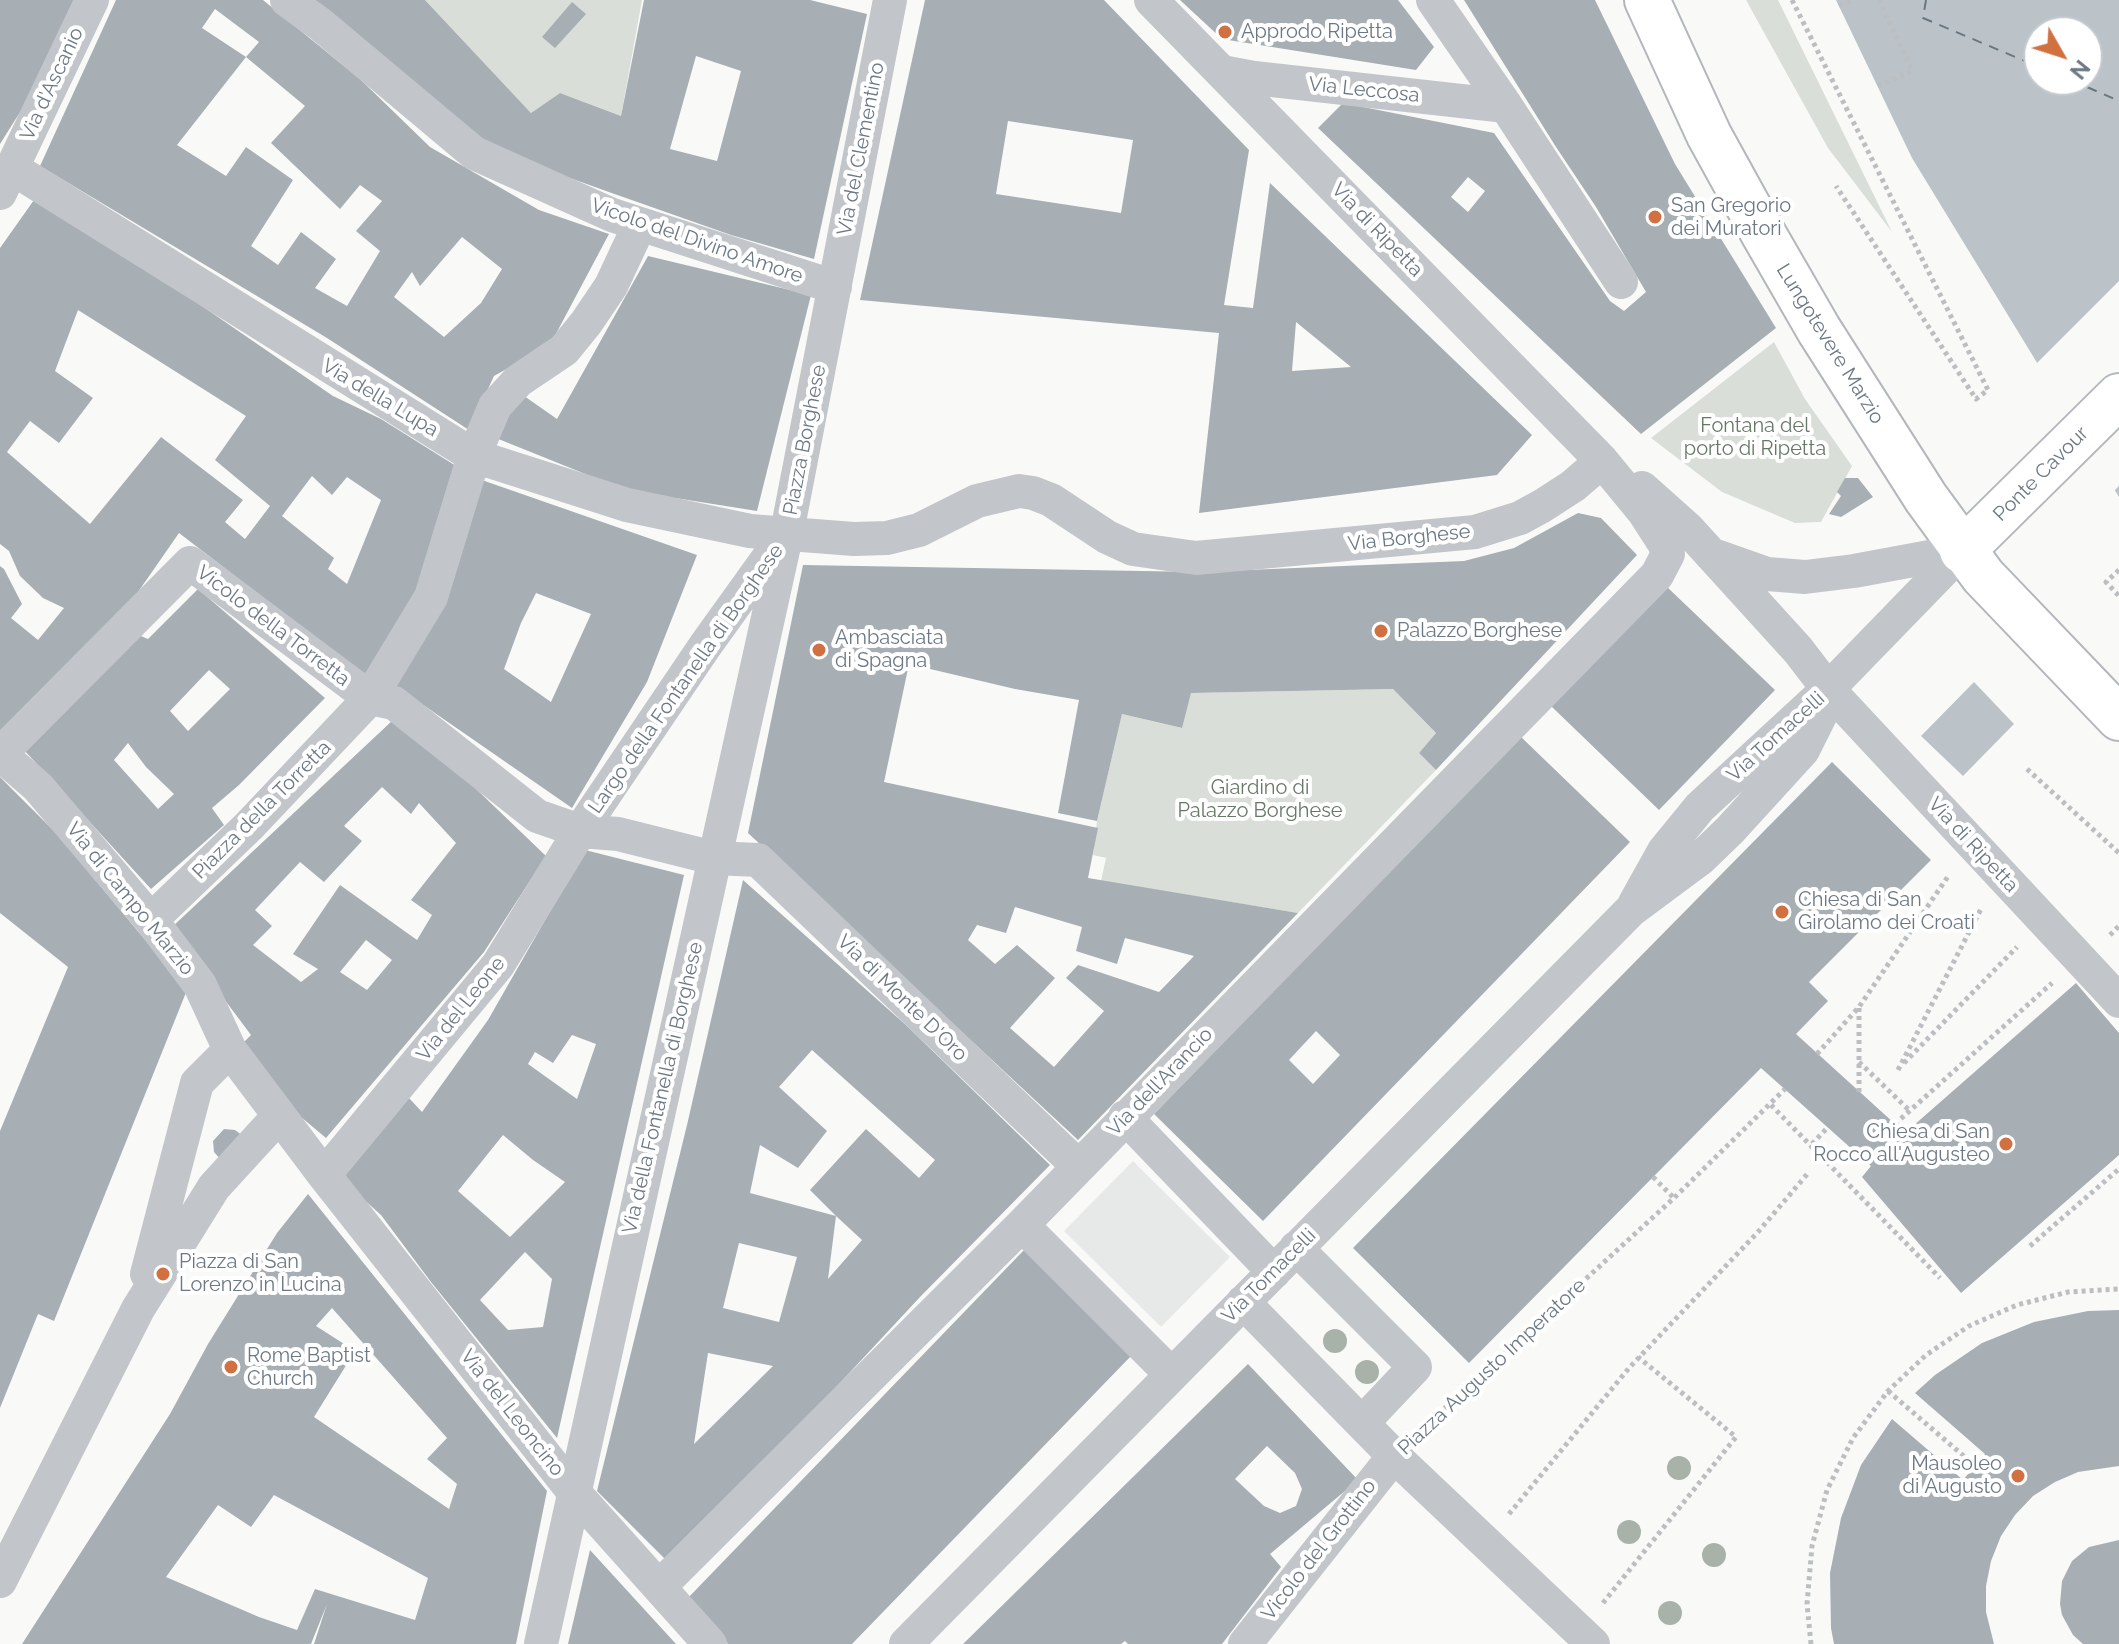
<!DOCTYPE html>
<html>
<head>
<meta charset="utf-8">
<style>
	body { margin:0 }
	#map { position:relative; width:2119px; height:1644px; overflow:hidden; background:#f9faf8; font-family:Raleway,sans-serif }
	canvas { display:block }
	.north { position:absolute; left:2023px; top:16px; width:80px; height:80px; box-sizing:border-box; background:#fff; border:2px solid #c4c9ce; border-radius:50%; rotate:129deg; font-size:22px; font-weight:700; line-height:32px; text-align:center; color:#6c7885 }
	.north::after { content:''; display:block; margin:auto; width:28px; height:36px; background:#d17041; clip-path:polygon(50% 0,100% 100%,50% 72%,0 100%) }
</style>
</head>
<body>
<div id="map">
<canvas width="2119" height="1644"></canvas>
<div class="north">N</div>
</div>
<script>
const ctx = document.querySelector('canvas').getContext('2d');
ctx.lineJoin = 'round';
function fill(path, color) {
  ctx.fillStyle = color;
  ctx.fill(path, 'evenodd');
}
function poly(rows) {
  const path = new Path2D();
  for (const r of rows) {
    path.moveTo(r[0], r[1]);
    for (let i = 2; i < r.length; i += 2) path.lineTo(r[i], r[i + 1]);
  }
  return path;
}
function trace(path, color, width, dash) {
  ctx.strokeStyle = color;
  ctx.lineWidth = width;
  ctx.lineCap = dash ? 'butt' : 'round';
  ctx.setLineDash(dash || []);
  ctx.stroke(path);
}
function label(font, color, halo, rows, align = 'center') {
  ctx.font = font + ' Raleway,sans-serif';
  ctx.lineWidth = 8;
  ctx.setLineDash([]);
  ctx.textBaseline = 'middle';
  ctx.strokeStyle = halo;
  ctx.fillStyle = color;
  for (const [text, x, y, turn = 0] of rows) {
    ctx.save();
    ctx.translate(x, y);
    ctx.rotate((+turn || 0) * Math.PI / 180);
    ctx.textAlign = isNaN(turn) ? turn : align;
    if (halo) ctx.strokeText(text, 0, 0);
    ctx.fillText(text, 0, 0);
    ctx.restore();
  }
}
fill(poly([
	[1133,1161,1230,1257,1161,1327,1064,1231]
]), '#e7e9e8');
fill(poly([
	[425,0,642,0,621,116,560,93,531,113],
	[1746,0,1778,0,1892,232,1828,148],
	[1774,342,1805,399,1852,466,1821,522,1795,523,1722,492,1651,438],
	[1393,689,1436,733,1419,753,1436,770,1298,913,1101,881,1106,858,1093,855,1097,821,1122,714,1181,728,1191,693]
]), '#d9ded8');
fill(poly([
	[1836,0,2119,0,2119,497,1912,158],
	[2039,32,2087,32,2087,80,2039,80],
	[1974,682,2014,724,1963,776,1921,736]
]), '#bbc3c8');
fill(poly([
	[2119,281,2119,486,2112,493,2034,366]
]), '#f9faf8');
trace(poly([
	[1926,0,1923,18,2039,67],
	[2071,80,2119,101]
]), '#687780', 2, [10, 8]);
fill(poly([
	[0,0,76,0,39,82,0,144],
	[116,0,263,0,361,80,430,147,539,210,609,234,550,345,494,376,469,430,327,338,40,166],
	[215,9,259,42,246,57,202,28],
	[246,57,305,106,271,143,340,209,360,185,382,201,356,231,380,251,347,306,315,288,336,259,301,232,278,265,251,246,293,180,246,147,226,176,177,145],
	[462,237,502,269,481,303,444,337,394,297,412,272,420,286],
	[308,0,425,0,531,113,560,93,621,116,644,0,810,0,867,14,814,259,731,235,606,191,534,165,490,145],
	[696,56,741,71,717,161,670,149],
	[925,0,1104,0,1249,150,1224,305,1253,308,1270,183,1532,435,1497,475,1199,513,1219,333,860,300],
	[1008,121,1133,140,1121,213,996,194],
	[1296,322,1351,367,1292,371],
	[1180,0,1398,0,1434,47,1416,70,1222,39],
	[1464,0,1595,0,1675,164,1776,328,1641,434,1318,128,1343,103,1494,133,1610,301,1624,311,1646,292,1596,207,1556,147],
	[1468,177,1485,191,1468,212,1451,197],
	[572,2,586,14,555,48,542,37],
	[34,200,132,258,333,396,381,419,456,466,425,591,364,675,179,533,129,605,0,736,0,566,4,569,22,604,11,618,38,640,64,608,43,598,20,576,9,551,0,544,0,248],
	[78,310,246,416,215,460,270,506,245,539,225,522,243,500,161,437,90,524,7,452,30,421,59,443,93,398,55,371],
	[312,476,332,495,347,477,381,500,347,584,328,569,334,558,282,516],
	[648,256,811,295,757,511,625,490,491,436,517,391,557,419],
	[1845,478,1858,478,1873,497,1841,517,1829,514,1841,496,1837,492],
	[479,479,697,555,647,682,572,808,393,684],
	[536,593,591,614,551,702,504,669,521,623],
	[1578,513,1601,518,1637,555,1436,770,1419,753,1436,733,1393,689,1191,693,1182,728,1122,714,1097,821,1058,813,1079,700,1015,689,909,664,884,782,1098,828,1088,878,1298,913,1078,1140,748,833,803,565,1199,572,1464,561,1514,548],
	[1015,907,1082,927,1076,951,1117,964,1125,938,1194,956,1159,992,1078,965,1066,978,1104,1011,1054,1067,1010,1028,1055,978,1017,945,995,964,968,940,977,925,1006,933],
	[1666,586,1775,690,1659,810,1551,706],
	[198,589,325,698,239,785,212,808,224,825,151,889,24,750,136,634,148,639],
	[209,670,230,689,188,731,170,711],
	[128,743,146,767,174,794,158,809,114,760],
	[393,720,472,785,546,856,484,952,326,1138,289,1107,239,1047,251,1035,171,928],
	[382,787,411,814,419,803,456,843,411,900,432,915,417,940,340,885,293,954,318,969,301,982,253,945,272,926,255,910,300,862,324,882,362,841,344,826],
	[366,940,392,960,367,990,340,972],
	[1520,736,1630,842,1263,1221,1154,1114],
	[1316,1031,1340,1055,1313,1084,1289,1060],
	[1832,762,1931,860,1809,982,1828,1001,1796,1034,1905,1133,2076,983,2119,1033,2119,1155,1961,1293,1862,1177,1871,1166,1761,1068,1469,1363,1353,1248],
	[0,777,56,833,187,990,54,1321,38,1314,0,1408,0,1131,68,967,0,913],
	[585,850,684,875,557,1438,431,1282,381,1215,341,1179,409,1098,422,1112,488,1020],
	[572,1035,596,1044,577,1099,528,1064,535,1052,553,1063],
	[503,1135,533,1160,565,1182,510,1237,458,1191],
	[525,1252,552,1279,543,1327,508,1330,480,1300],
	[743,880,907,1026,1050,1165,920,1297,827,1397,665,1559,597,1491,687,1125],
	[812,1050,935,1160,919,1178,866,1129,810,1190,836,1216,862,1240,828,1279,836,1216,750,1193,760,1145,798,1168,827,1131,779,1087],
	[739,1243,797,1257,779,1322,723,1308],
	[708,1353,773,1366,694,1444],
	[224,1129,235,1130,243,1136,222,1161,214,1152,213,1141],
	[308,1194,547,1491,516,1644,314,1644,327,1604,311,1644,22,1644,170,1414,208,1344,277,1233],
	[332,1308,447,1438,427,1459,457,1484,449,1509,314,1417,355,1351,316,1326],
	[274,1495,428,1578,415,1620,315,1589,297,1630,259,1617,166,1577,218,1505,251,1527],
	[1024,1250,1132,1355,852,1644,728,1644,686,1600],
	[2119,1310,2119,1466,2078,1472,2055,1482,2033,1496,2015,1515,2001,1536,1991,1561,1986,1586,1986,1612,1994,1644,1834,1644,1831,1628,1830,1573,1841,1518,1861,1465,1892,1419,1963,1480,1985,1454,1915,1393,1935,1375,1982,1343,2034,1322,2088,1311],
	[1248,1364,1358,1480,1270,1554,1281,1567,1222,1644,1128,1644,1125,1641,1121,1644,963,1644],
	[1267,1446,1295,1473,1302,1489,1296,1506,1280,1513,1264,1506,1235,1479],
	[2119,1540,2119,1644,2083,1644,2073,1635,2062,1615,2060,1604,2062,1581,2072,1561,2089,1547],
	[590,1550,676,1644,568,1644]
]), '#a7aeb4');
const secondary = poly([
	[1962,551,2119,396]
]);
const primary = poly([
	[1647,0,1709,135,1763,233,1819,330,1926,498,1983,576,2119,718]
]);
trace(secondary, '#b4b9bd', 48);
trace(primary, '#b3b7bb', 48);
trace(poly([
	[1792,0,1988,390,1976,399,1836,186],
	[1839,6,1852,0],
	[1878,86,1912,71,1879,0],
	[2119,570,2106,582,2119,596],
	[2027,769,2119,853],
	[2110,935,2119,926],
	[1859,1008,1859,1092],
	[1817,1054,1859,1007,1949,875],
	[1859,1062,1910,1111],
	[1904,1063,2017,947],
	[1898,1070,1982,907],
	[1771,1105,1940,1278],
	[1895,1124,2052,983],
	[1812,1144,1828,1127],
	[1653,1177,1674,1198],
	[2030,1246,2119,1169],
	[1888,1391,1966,1458],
	[1421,1430,1674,1198,1785,1089],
	[1509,1514,1629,1368,1758,1232,1809,1172],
	[1603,1603,1736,1437,1638,1357],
	[1811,1644,1807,1604,1812,1546,1827,1490,1853,1438,1888,1391,1926,1355,1969,1326,2017,1305,2068,1292,2119,1289]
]), '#bcbec1', 5, [4, 4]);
trace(poly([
	[287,0,320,24,474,153,612,215,835,287],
	[1433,0,1506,106,1621,282],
	[1222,72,1254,78,1506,106],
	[12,168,474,456,627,505,750,531,854,539,887,538,919,530,977,501,1019,491,1033,493,1051,500,1107,537,1133,549,1196,558,1475,532,1520,518,1542,506,1573,486,1602,461],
	[0,193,92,0],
	[1642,488,1688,529,1798,650,1828,689,2119,1001],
	[1716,556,1767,574,1805,577,1854,571,1962,551],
	[0,754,190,563,370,698,394,703,537,816,580,831,618,834,714,858,758,860,1078,1166],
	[0,754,38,787,151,920,200,985,230,1050,324,1175,573,1491,710,1644],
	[1635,903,1664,851,1700,807,1828,689,1962,551],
	[151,920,249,826,370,698,431,597,474,456,495,406,518,381,564,350,586,323,611,286,640,224],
	[1125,1117,1274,1272],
	[324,1175,498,965,580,831,705,646,779,543],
	[1022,1225,1171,1374],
	[1296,1248,1415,1367,1362,1423],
	[147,1274,197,1083,230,1050],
	[1243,1302,1394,1456,1593,1644],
	[0,1581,138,1309,214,1187,279,1116],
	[659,1587,1022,1225,1657,575,1668,554,1664,543,1644,512,1602,461,1151,0],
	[541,1644,787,532,890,0],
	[906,1644,1631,910,1701,858,1730,830,1803,750,1820,716,1828,689],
	[1245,1644,1394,1456]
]), '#c2c5c9', 34);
trace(secondary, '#fff', 44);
trace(primary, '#fff', 44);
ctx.fillStyle = '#a9b2a8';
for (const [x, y] of [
	[1335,1341],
	[1367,1372],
	[1679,1468],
	[1629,1532],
	[1714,1555],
	[1670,1613]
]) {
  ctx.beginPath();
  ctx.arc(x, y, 12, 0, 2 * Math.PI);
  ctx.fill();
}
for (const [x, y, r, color] of [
	[1225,32,8,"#d17041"],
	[1655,217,8,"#d17041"],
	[1381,631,8,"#d17041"],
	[819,650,8,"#d17041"],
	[1782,912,8,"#d17041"],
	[2006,1144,8,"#d17041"],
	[163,1274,8,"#d17041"],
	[231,1367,8,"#d17041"],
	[2018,1476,8,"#d17041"]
]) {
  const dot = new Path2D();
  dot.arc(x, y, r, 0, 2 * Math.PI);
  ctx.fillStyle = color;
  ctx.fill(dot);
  trace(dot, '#fff', 3);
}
label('20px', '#6c7885', '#fff', [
	["Approdo Ripetta",1241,32],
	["San Gregorio",1671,206],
	["dei Muratori",1671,229],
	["Palazzo Borghese",1397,631],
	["Ambasciata",835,638],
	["di Spagna",835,661],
	["Chiesa di San",1798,900],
	["Girolamo dei Croati",1798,923],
	["Chiesa di San",1990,1132,"right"],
	["Rocco all'Augusteo",1990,1155,"right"],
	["Piazza di San",179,1262],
	["Lorenzo in Lucina",179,1285],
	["Rome Baptist",247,1356],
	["Church",247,1379],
	["Mausoleo",2002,1464,"right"],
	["di Augusto",2002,1487,"right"]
], 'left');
label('20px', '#6c7885', '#fff', [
	["Via d'Ascanio",52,84,-65],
	["Via Leccosa",1364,90,6],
	["Via del Clementino",861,149,-79],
	["Via di Ripetta",1377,230,46],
	["Vicolo del Divino Amore",697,241,19],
	["Lungotevere Marzio",1830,344,58],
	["Via della Lupa",380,398,31],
	["Piazza Borghese",805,440,-79],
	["Ponte Cavour",2041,474,-45],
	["Via Borghese",1409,538,-6],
	["Vicolo della Torretta",273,626,37],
	["Largo della Fontanella di Borghese",686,679,-55],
	["Via Tomacelli",1776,737,-42],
	["Piazza della Torretta",262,810,-45],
	["Via di Ripetta",1973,845,47],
	["Via di Campo Marzio",130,899,51],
	["Via di Monte D'Oro",902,998,44],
	["Via del Leone",461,1009,-51],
	["Via dell'Arancio",1160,1082,-46],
	["Via della Fontanella di Borghese",663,1088,-77],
	["Via Tomacelli",1269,1276,-45],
	["Piazza Augusto Imperatore",1492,1367,-43],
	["Via del Leoncino",512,1413,52],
	["Vicolo del Grottino",1319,1550,-52]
]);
label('20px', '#677866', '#fff', [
	["Fontana del",1755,426],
	["porto di Ripetta",1755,449],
	["Giardino di",1260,788],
	["Palazzo Borghese",1260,811]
]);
</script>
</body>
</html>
